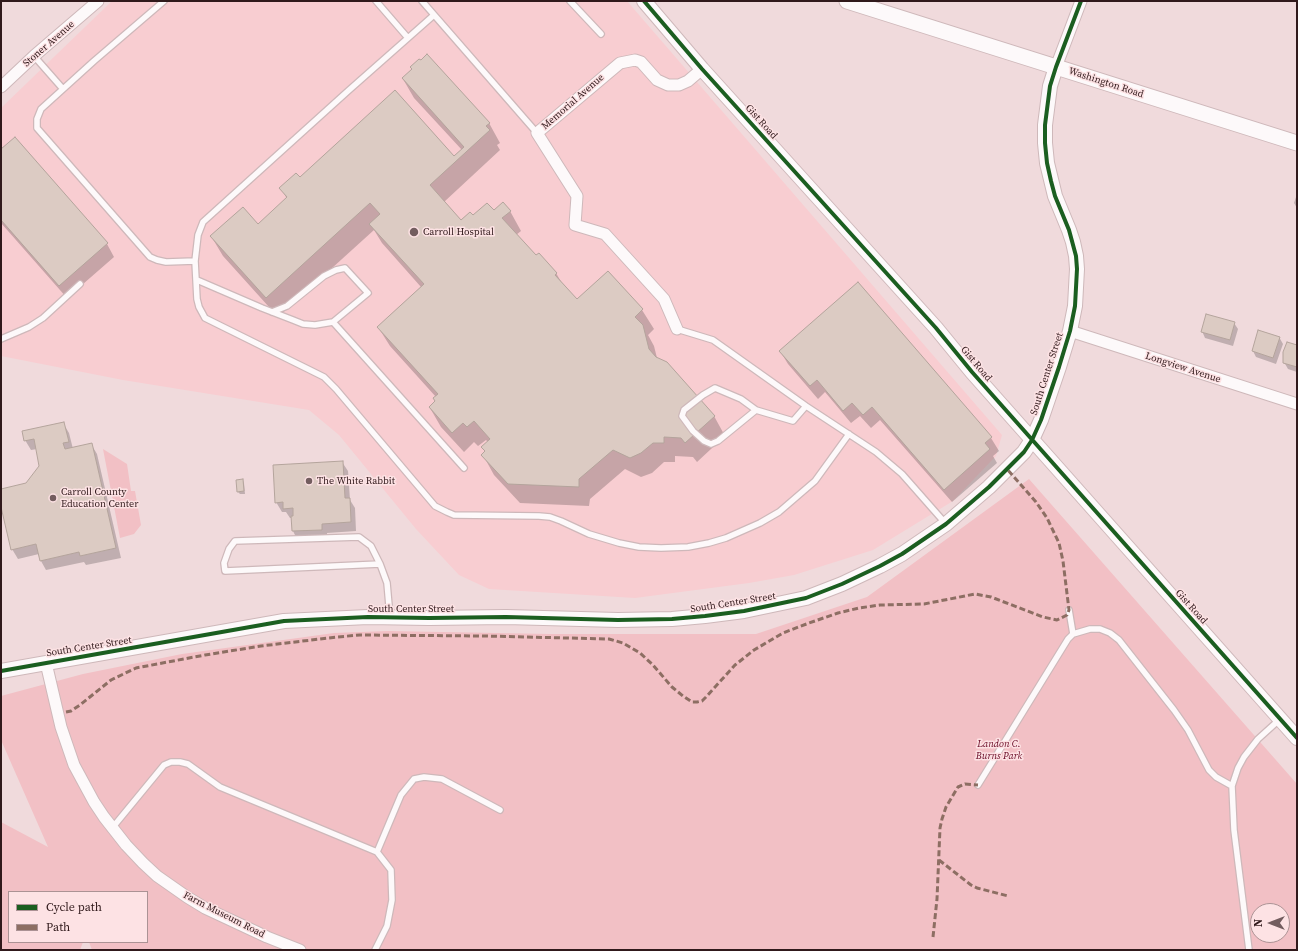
<!DOCTYPE html>
<html>
<head>
<meta charset="utf-8">
<style>
	body { margin:0 }
	#map { position:relative; width:1298px; height:951px; overflow:hidden; background:#f0dadc; font-family:"Source Serif 4",serif }
	canvas { display:block }
	.frame { position:absolute; inset:0; border:2px solid #30191b; pointer-events:none }
	.legend { position:absolute; left:8px; top:891px; width:140px; height:52px; box-sizing:border-box; background:#fde2e4; border:1px solid #ab9294; margin:0; padding:5px 7px; list-style:none; font-size:12px; color:#30191b }
	.legend li { display:flex; align-items:center; gap:8px; height:20px }
	.legend b { width:20px; border:1px solid #ab9294 }
	.north { position:absolute; left:1250px; top:903px; width:40px; height:40px; box-sizing:border-box; background:#fde2e4; border:1px solid #ab9294; border-radius:50%; rotate:270deg; font-size:11px; font-weight:700; line-height:16px; text-align:center; color:#30191b }
	.north::after { content:''; display:block; margin:auto; width:14px; height:18px; background:#735d5f; clip-path:polygon(50% 0,100% 100%,50% 72%,0 100%) }
</style>
</head>
<body>
<div id="map">
<canvas width="1298" height="951"></canvas>
<div class="frame"></div>
<ul class="legend">
<li><b style="height:5px;background:#1b5e20"></b>Cycle path</li>
<li><b style="height:5px;background:#8d6e63"></b>Path</li>
</ul>
<div class="north">N</div>
</div>
<script>
const ctx = document.querySelector('canvas').getContext('2d');
ctx.lineJoin = 'round';
function fill(path, color) {
  ctx.fillStyle = color;
  ctx.fill(path, 'evenodd');
}
function poly(rows) {
  const path = new Path2D();
  for (const r of rows) {
    path.moveTo(r[0], r[1]);
    for (let i = 2; i < r.length; i += 2) path.lineTo(r[i], r[i + 1]);
  }
  return path;
}
function trace(path, color, width, dash) {
  ctx.strokeStyle = color;
  ctx.lineWidth = width;
  ctx.lineCap = dash ? 'butt' : 'round';
  ctx.setLineDash(dash || []);
  ctx.stroke(path);
}
function label(font, color, halo, rows, align = 'center') {
  ctx.font = font + ' "Source Serif 4",serif';
  ctx.lineWidth = 3;
  ctx.setLineDash([]);
  ctx.textBaseline = 'middle';
  ctx.strokeStyle = halo;
  ctx.fillStyle = color;
  for (const [text, x, y, turn = 0] of rows) {
    ctx.save();
    ctx.translate(x, y);
    ctx.rotate((+turn || 0) * Math.PI / 180);
    ctx.textAlign = isNaN(turn) ? turn : align;
    if (halo) ctx.strokeText(text, 0, 0);
    ctx.fillText(text, 0, 0);
    ctx.restore();
  }
}
fill(poly([
	[112,1,627,1,1002,435,996,456,953,501,873,550,794,575,749,583,635,598,489,589,459,575,416,529,339,435,309,410,123,380,1,356,1,108]
]), '#f8cdd1');
fill(poly([
	[103,449,127,464,131,491,135,491,141,525,134,534,120,538],
	[1029,479,1297,784,1297,950,92,950,89,942,147,942,147,892,9,892,9,942,83,942,80,950,1,950,1,822,48,847,1,740,1,696,83,674,182,654,334,633,388,631,550,634,756,634,867,597],
	[1258,911,1282,911,1282,935,1258,935]
]), '#f2c0c5');
fill(poly([
	[403,79,489,123,500,143,497,145,500,150,444,202,461,221,494,211,510,211,521,231,516,235,536,256,556,273,563,285,577,301,608,272,642,310,654,329,648,335,654,346,657,358,714,416,725,436,697,462,693,457,675,456,675,462,664,462,652,473,641,477,625,469,590,499,589,506,520,503,494,475,483,455,486,452,483,447,488,442,486,440,478,446,474,442,464,452,441,427,430,408,436,402,436,397,390,346,378,327,421,287,382,243,374,230,278,317,223,256,211,236,258,225,287,199,281,188,300,178,454,157,462,150,414,98],
	[1,151,107,244,114,257,67,298,1,223],
	[1297,194,1297,208,1294,203],
	[1234,323,1238,329,1233,346,1205,338,1202,331],
	[1279,337,1283,344,1276,364,1256,357,1253,351],
	[1297,346,1297,372,1288,369,1284,362],
	[780,351,991,438,999,451,993,456,997,463,952,502,880,420,871,428,860,416,851,423,825,392,818,399,788,364],
	[63,423,69,433,73,449,91,444,97,454,121,558,86,565,84,562,46,570,41,561,39,554,18,559,12,549,1,503,1,490,27,484,40,466,37,449,31,450,25,440],
	[342,462,348,471,350,500,355,508,356,531,327,533,327,539,298,541,293,531,292,518,290,518,286,512,282,512,276,502],
	[243,480,244,483,245,494,240,494,238,492]
]), '#0003');
const building = poly([
	[427,54,490,123,486,126,490,130,430,185,461,220,470,212,473,215,487,203,494,210,503,202,511,211,502,218,536,255,539,253,557,273,555,275,577,299,608,271,643,309,635,317,643,325,649,349,656,357,667,362,715,416,685,443,681,438,664,437,664,443,653,443,641,453,630,458,613,450,579,479,579,487,508,484,481,455,485,451,481,447,490,439,474,421,467,427,463,423,452,433,429,407,435,401,433,398,438,394,377,327,424,284,369,224,380,214,370,203,266,298,210,236,243,207,258,224,287,197,279,188,296,173,300,177,395,90,454,156,464,147,402,78,412,69,410,67,419,59,421,60,427,54],
	[15,137,108,243,59,286,1,220,1,149,15,137],
	[858,282,992,437,985,443,990,449,944,490,872,407,863,415,852,403,843,411,817,380,810,386,779,351,858,282],
	[1206,314,1235,322,1230,340,1201,332,1206,314],
	[1258,330,1280,337,1273,358,1252,351,1258,330],
	[1287,342,1297,345,1297,367,1283,363,1283,352,1287,342],
	[64,422,69,442,63,443,65,449,92,443,116,548,80,556,79,552,40,561,36,544,11,550,1,507,1,489,26,483,39,466,34,439,24,441,22,431,64,422],
	[343,461,345,498,350,498,351,522,322,524,322,530,292,531,291,516,293,516,293,508,283,509,283,502,275,503,273,465,343,461],
	[243,479,244,491,237,492,236,480,243,479]
]);
fill(building, '#dccbc3');
trace(building, '#b4a49c', 1);
const service = poly([
	[164,1,94,61,41,109,37,119,37,128,150,257,157,260,166,262,195,261],
	[376,1,408,38,348,91,203,222,198,235,195,261,197,299,199,307,205,318,324,377,336,389,435,506,447,512,454,515,539,516,550,517,561,521,589,534,619,543,639,547,661,548,688,547,709,543,726,538,760,523,779,512,815,481,849,434],
	[422,1,537,133],
	[570,1,601,34],
	[408,38,434,15],
	[34,56,63,89],
	[197,280,262,308,293,320,303,324,315,325,333,322,368,293,345,268,336,270,324,276,287,306,272,312],
	[333,322,464,468],
	[677,329,713,340,806,406,876,452,902,474,946,524],
	[1,339,29,327,43,318,80,284],
	[756,410,718,441,711,444,704,441,693,431,682,416,684,410,703,395,715,388,741,399,756,410,793,421,806,406],
	[380,564,225,571,224,563,229,549,235,541,359,537,371,546,380,564,387,583,390,617],
	[1069,610,1073,634],
	[978,785,1068,639,1073,634,1090,629,1100,629,1110,633,1119,640,1174,710,1188,730,1209,770,1216,777,1232,786],
	[113,827,164,765,171,762,180,762,188,764,220,787,377,852,391,870,392,900,387,926,375,950],
	[377,852,401,795,414,779,424,777,442,779,500,810],
	[1249,950,1234,830,1232,786,1238,768,1244,757,1258,739,1279,720]
]);
const minor = poly([
	[1056,67,1081,1],
	[1,87,34,56,98,1],
	[677,329,664,299,605,234,575,225,577,196,537,133,620,63,635,60,641,62,657,80,668,85,679,85,688,81,702,69],
	[1070,331,1297,404],
	[46,663,61,727,74,765,94,802,104,817,126,845,143,863,157,876,187,897,205,908,267,937,300,950]
]);
const tertiary = poly([
	[644,1,702,69,936,328,972,372,1297,738],
	[1,671,284,621,368,617,429,618,506,617,618,620,672,619,705,616,744,611,806,598,842,584,880,566,902,554,946,524,989,487,1024,452,1032,440,1041,420,1059,367,1070,331,1075,306,1077,269,1076,256,1073,242,1069,230,1055,196,1047,163,1045,143,1045,125,1050,86,1056,67]
]);
const secondary = poly([
	[847,1,1297,143]
]);
trace(service, '#ceb8ba', 8);
trace(minor, '#ceb8ba', 13);
trace(tertiary, '#ceb8ba', 16);
trace(secondary, '#ceb8ba', 17);
trace(service, '#fdf9fa', 5.5);
trace(minor, '#fdf9fa', 11);
trace(tertiary, '#fdf9fa', 14);
trace(secondary, '#fdf9fa', 15);
trace(poly([
	[66,712,71,711,80,705,111,680,136,668,205,655,261,646,337,637,360,635,485,636,609,639,623,643,640,653,652,664,672,687,683,696,692,702,697,702,702,701,706,697,735,665,754,650,783,633,809,623,838,613,859,608,880,605,924,604,975,594,991,597,1043,617,1057,620,1067,615,1069,610,1063,561,1059,543,1047,518,1036,502,1007,469],
	[939,860,971,885,977,888,1008,896],
	[933,937,937,899,940,828,942,819,946,807,958,787,965,784,978,785]
]), '#8d6e63', 3, [6, 3]);
trace(poly([
	[644,1,702,69,936,328,972,372,1297,738],
	[1,671,284,621,368,617,429,618,506,617,618,620,672,619,705,616,744,611,806,598,842,584,880,566,902,554,946,524,989,487,1024,452,1032,440,1041,420,1059,367,1070,331,1075,306,1077,269,1076,256,1069,230,1055,196,1051,181,1047,163,1045,143,1045,125,1050,86,1056,67,1081,1]
]), '#1b5e20', 4);
for (const [x, y, r, color] of [
	[414,232,5,"#735d5f"],
	[309,481,4,"#735d5f"],
	[53,498,4,"#735d5f"]
]) {
  const dot = new Path2D();
  dot.arc(x, y, r, 0, 2 * Math.PI);
  ctx.fillStyle = color;
  ctx.fill(dot);
  trace(dot, '#fde2e4', 1.5);
}
label('10px', '#30191b', '#fde2e4', [
	["Stoner Avenue",49,44,-41],
	["Washington Road",1106,83,18],
	["Memorial Avenue",573,102,-41],
	["Gist Road",761,122,48],
	["Gist Road",976,364,50],
	["Longview Avenue",1183,368,18],
	["South Center Street",1047,374,-72],
	["South Center Street",733,603,-9],
	["Gist Road",1191,607,48],
	["South Center Street",411,609],
	["South Center Street",89,647,-9],
	["Farm Museum Road",224,915,27]
]);
label('10px', '#30191b', '#fde2e4', [
	["Carroll Hospital",423,232],
	["The White Rabbit",317,481],
	["Carroll County",61,492],
	["Education Center",61,504]
], 'left');
label('italic 10px', '#690a25', '#fde2e4', [
	["Landon C.",999,744],
	["Burns Park",999,756]
]);
</script>
</body>
</html>
